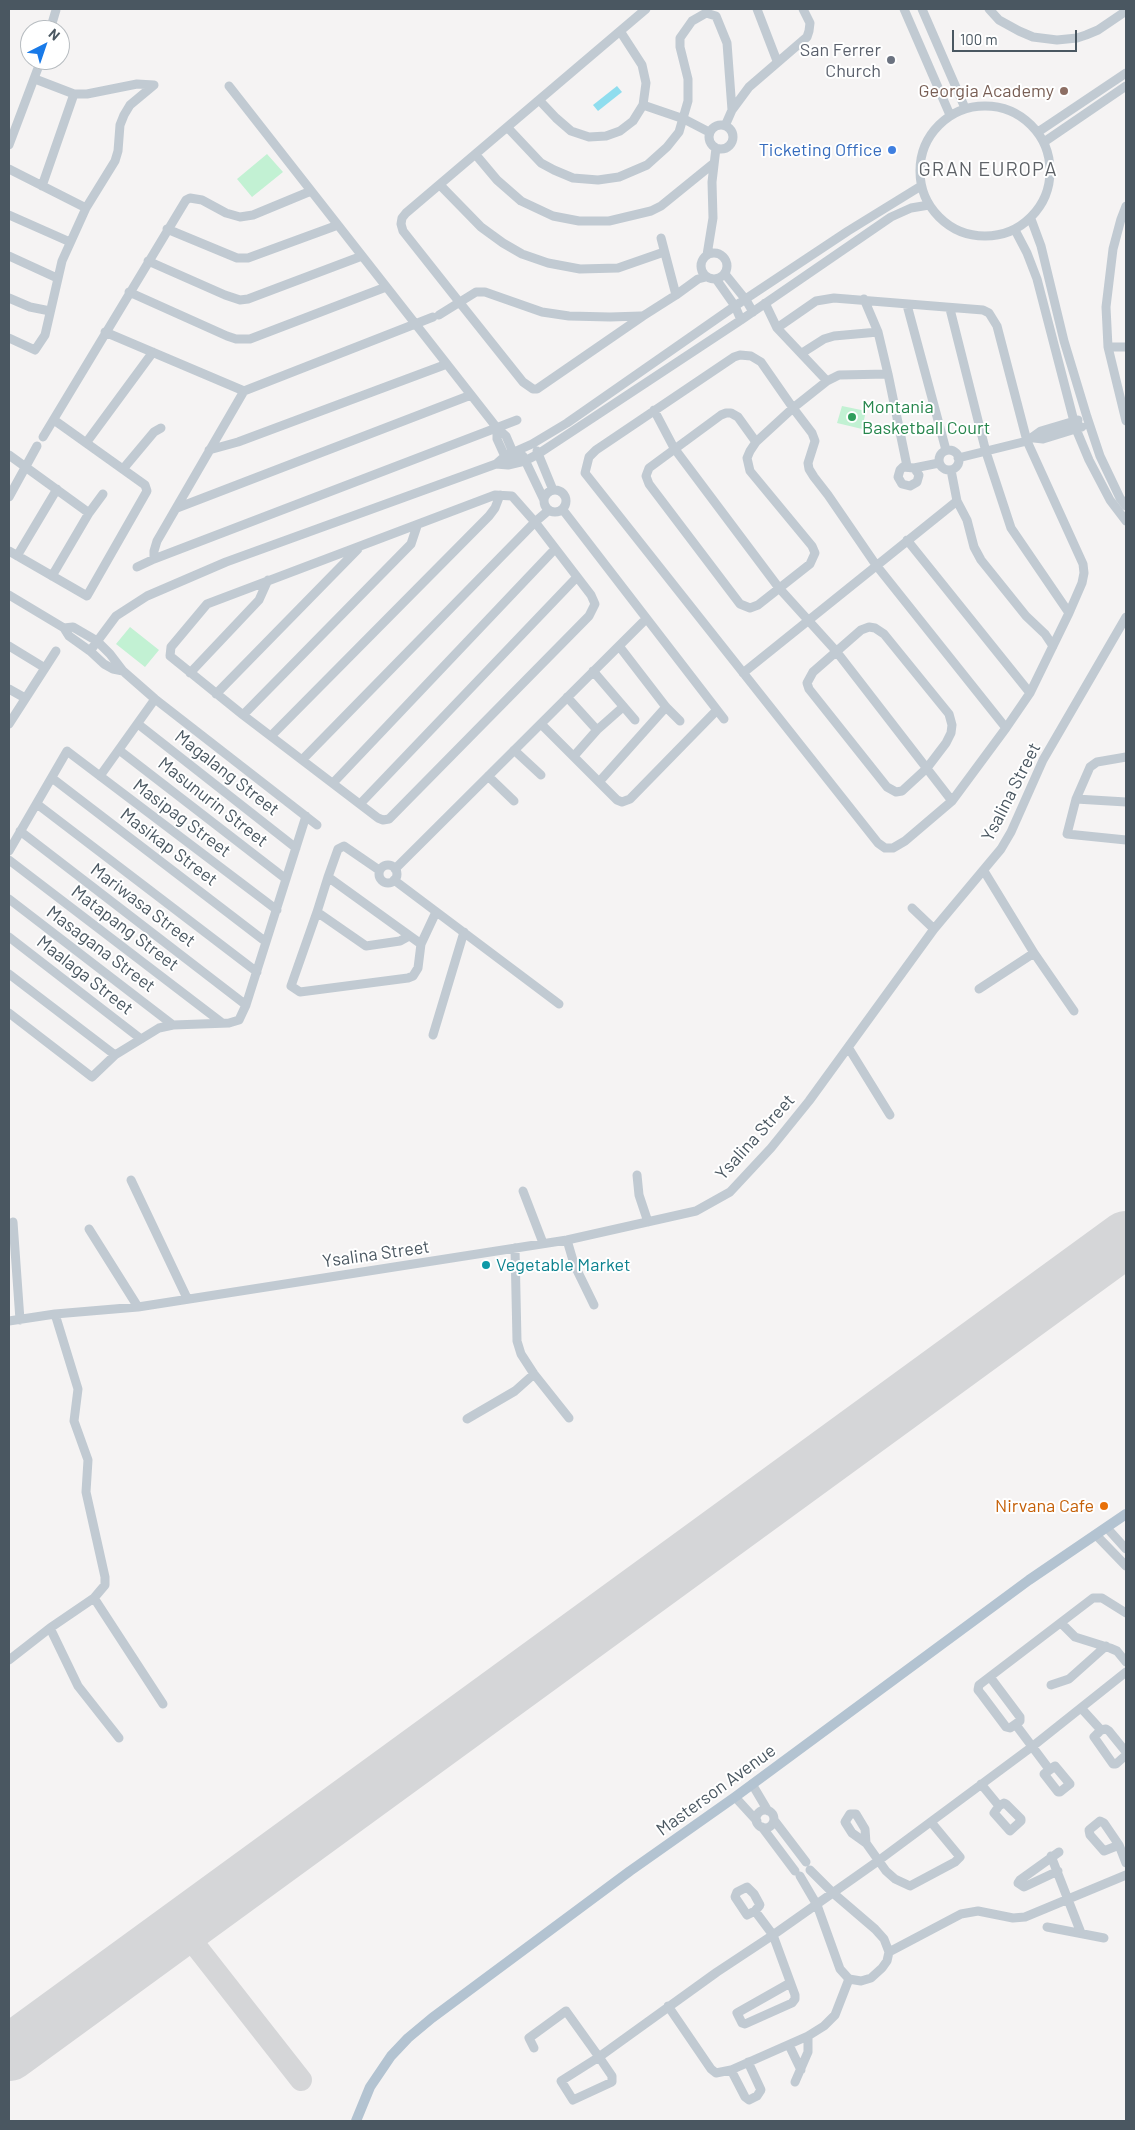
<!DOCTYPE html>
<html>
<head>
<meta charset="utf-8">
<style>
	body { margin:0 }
	#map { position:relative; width:1135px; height:2130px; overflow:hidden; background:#f5f3f3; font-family:Barlow,sans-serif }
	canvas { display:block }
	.frame { position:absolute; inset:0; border:10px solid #4a5761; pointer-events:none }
	.north { position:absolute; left:20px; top:20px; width:50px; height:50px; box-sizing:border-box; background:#fff; border:1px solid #b7bcc0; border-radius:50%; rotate:41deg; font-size:14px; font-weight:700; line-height:20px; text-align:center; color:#4a5761 }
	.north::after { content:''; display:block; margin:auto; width:18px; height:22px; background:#197ae8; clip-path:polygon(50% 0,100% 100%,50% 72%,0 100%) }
	.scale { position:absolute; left:952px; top:30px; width:125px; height:22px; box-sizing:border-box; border:2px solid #4a5761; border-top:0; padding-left:6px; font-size:15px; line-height:18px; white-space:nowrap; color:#4a5761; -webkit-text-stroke:4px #fff; paint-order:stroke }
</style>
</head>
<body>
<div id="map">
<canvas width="1135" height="2130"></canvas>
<div class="frame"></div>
<div class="north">N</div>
<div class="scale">100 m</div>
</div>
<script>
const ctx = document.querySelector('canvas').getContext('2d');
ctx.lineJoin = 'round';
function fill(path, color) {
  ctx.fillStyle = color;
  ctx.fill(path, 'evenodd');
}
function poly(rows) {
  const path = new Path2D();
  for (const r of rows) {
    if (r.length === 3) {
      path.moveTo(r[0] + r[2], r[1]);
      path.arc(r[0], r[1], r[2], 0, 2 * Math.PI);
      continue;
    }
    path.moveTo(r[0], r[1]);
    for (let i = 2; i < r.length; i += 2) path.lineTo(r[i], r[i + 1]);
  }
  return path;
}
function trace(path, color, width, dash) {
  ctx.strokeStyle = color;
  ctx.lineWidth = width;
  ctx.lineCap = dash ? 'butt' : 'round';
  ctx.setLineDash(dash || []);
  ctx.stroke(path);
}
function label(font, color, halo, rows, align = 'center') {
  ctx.font = font + ' Barlow,sans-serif';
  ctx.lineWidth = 4;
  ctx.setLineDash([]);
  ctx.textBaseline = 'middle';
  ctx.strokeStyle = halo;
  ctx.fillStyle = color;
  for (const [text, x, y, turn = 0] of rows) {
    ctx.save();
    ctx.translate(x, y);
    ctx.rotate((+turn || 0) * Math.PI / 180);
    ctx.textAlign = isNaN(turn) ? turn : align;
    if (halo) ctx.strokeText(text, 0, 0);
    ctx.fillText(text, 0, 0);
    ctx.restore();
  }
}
fill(poly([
	[267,154,283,172,252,197,237,179],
	[842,406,866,411,862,429,837,423],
	[130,627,159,650,145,667,116,644]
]), '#c2f1d3');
fill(poly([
	[617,86,622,92,598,111,593,105]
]), '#8fddee');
trace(poly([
	[181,1927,301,2080]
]), '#d5d6d8', 22);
trace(poly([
	[9,2053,1126,1239]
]), '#d5d6d8', 56);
trace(poly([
	[646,9,406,213,402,218,401,224,403,231,460,303,523,382,533,389,537,389,643,316,676,295],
	[757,9,777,61],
	[904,9,950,115],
	[922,9,965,108],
	[989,9,999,20,1019,31,1033,37,1057,40,1077,38,1086,35,1098,30,1126,11],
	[50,30,56,10],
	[35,79,74,94,87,94,137,84,154,85],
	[229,86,497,428,506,436,515,457],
	[540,101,556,118,571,131,589,137,606,136,620,131,633,121,643,105,646,83,642,65,620,31],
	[643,105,684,119,709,132],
	[985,171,65],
	[721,137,12],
	[725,126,732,110,749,87,807,37,809,31,810,23,803,9],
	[508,128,541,163,554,170,573,178,598,180,619,177,647,165,667,147,679,132,688,101,688,79,680,47,680,38,692,21,706,13,716,16,727,43,732,110],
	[1038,132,1126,73],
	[1044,142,1126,86],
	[9,145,41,60],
	[476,155,497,180,521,201,553,216,579,221,609,221,651,211,661,206,714,163],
	[9,169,86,208],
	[440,185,481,227,503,243,522,254,548,263,580,269,618,268,664,252],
	[42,186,74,94],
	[1126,206,1121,219,1113,249,1106,307,1108,347,1126,421],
	[9,215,70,242],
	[1031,219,1041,246,1064,341,1087,417,1100,456,1120,498,1126,506],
	[167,229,237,258,248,258,338,225],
	[1015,230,1027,253,1037,279,1076,429,1089,460,1110,500,1126,521],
	[661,238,676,295,698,279,706,277],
	[714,266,13],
	[707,255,713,218,712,182,716,148],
	[9,256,57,278],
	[148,261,225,295,240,300,248,299,362,256],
	[725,274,746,300,753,312],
	[716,279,735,306,741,320],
	[129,292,227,336,236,339,250,339,386,287],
	[9,298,30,307,50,311],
	[864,299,878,332,888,374,907,466],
	[765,303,777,328,827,381],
	[907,305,946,450],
	[950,309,986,452,1011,528,1069,613],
	[439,315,476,292,485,292,542,312,569,316,610,317,641,316],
	[777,328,816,301,834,298,983,310,989,313,997,326,1027,441,1083,564,1084,573,1082,583,1069,613,1030,693,1006,728,952,801,905,841,893,848,885,848,878,843,585,473,589,457,596,450,734,357,740,355,751,356,761,362,793,408,812,433,815,441,808,463,809,469,814,477,828,495,876,565,1006,728],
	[105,332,244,391,433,317],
	[9,338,35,350,45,335,62,261,86,208,115,161,118,151,120,125,124,115,130,105,154,85],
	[1108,347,1126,347],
	[802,353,824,339,834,336,878,332],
	[244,391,157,541,154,551,154,559,517,420],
	[654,410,674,448,779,588,836,651,952,801],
	[497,428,497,439,507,461],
	[43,437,186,200,190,198,202,200,226,213,240,217,253,215,311,191],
	[1034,438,1043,439,1082,427],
	[756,442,738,417,731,413,726,413,721,415,649,468,646,476,649,484,740,604,750,608,758,605,810,564,815,553,812,546,750,471,747,458,750,451,756,442,793,408,827,381,839,375,888,374],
	[86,443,153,352],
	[949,460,10],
	[209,450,238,442,447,364],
	[537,451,553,490],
	[9,455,89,513,52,576],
	[523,456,544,500],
	[958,458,1027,441,1041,431,1078,420],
	[496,464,505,456,532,444,567,423,735,306,848,231,921,186],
	[914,468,919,475,917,482,910,486,902,484,898,477,900,470,903,467,914,468,939,463],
	[123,469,154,432,161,428],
	[951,470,957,501,967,520,974,547,981,560,1026,616,1045,634,1053,646],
	[555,501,11],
	[495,495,512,496,535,522,591,595,595,604,589,616,389,819,383,820,378,818,243,715,170,656,171,647,207,604,495,495],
	[9,497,37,446],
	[177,508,471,395],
	[563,510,724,719],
	[89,513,103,494],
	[907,540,1030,693],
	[9,551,87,596,147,491,145,485,54,420],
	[17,556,57,489],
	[137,567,154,559],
	[9,595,64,628,69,636,90,651,104,664,113,669,123,671],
	[869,627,875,628,884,634,949,714,952,725,951,733,946,743,927,768,902,791,896,792,887,787,809,689,807,683,813,672,861,630,869,627],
	[64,628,73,627,97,641,110,654,123,671,155,699,317,825],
	[9,646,45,668],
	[619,646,666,707,680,721],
	[90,651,116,616,147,596,226,562,496,464,508,465,525,461,538,454,741,320,891,217,911,208,929,205],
	[593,671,635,720],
	[190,673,259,600,268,580],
	[743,673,957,501],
	[9,689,25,698],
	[216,694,358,549],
	[567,697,597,730],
	[243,715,411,544,417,526],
	[9,724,56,651],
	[138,724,296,848],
	[541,724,617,800,622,802,630,799,717,710],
	[271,736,489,516,495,508,500,495],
	[119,750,286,879],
	[514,750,541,775],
	[574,756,597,730,623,707],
	[1126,757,1097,762,1090,767,1076,799,1067,834,1126,840],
	[302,760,535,522,549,510],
	[100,776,155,699],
	[488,776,514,801],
	[52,778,266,942],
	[599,782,666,707],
	[333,783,554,550],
	[1076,799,1126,802],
	[37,804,257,972],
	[360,804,576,578],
	[20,831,246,1005],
	[9,851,67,751,277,910],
	[9,860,221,1022],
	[388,874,9],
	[395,869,646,619],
	[379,870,344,846,338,849,328,877,421,944,436,912],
	[984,871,1034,953,1074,1011],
	[394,880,559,1004],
	[9,899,173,1025],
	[912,908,934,929],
	[317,912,328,877],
	[409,936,400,941,366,946,317,912,291,986,300,992,408,978,413,976,418,968,421,944],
	[9,937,141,1039],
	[9,974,115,1055],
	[979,989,1034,953],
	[9,1013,92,1077,115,1055,159,1028,173,1025,229,1023,239,1020,246,1005,306,816],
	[433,1035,464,932],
	[848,1047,890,1115],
	[637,1175,639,1195,648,1222],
	[131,1180,187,1298],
	[523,1191,543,1243],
	[13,1222,20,1320],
	[89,1229,138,1307],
	[567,1240,574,1264,594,1305],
	[515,1248,517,1341,521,1354,534,1374,569,1418],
	[9,1321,55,1314,138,1307,567,1240,696,1211,730,1192,771,1148,809,1101,934,929,1001,849,1011,832,1043,760,1126,617],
	[467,1419,515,1391,534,1374],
	[1107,1528,1126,1549],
	[1096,1535,1126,1566],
	[94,1598,163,1704],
	[1061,1623,1075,1637,1110,1648,1117,1651,1126,1662],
	[50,1628,78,1686,119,1738],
	[9,1660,50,1628,94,1598,105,1585,105,1577,86,1492,88,1460,74,1421,78,1389,55,1314],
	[990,1677,1020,1717,1020,1721,1010,1728,1006,1727,982,1695,978,1690,979,1685,1093,1598,1102,1598,1126,1613],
	[1051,1685,1069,1679,1106,1646],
	[1081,1708,1101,1730,1106,1729,1109,1731,1126,1752],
	[1016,1725,1049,1769],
	[1101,1730,1094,1737,1113,1764,1116,1764,1126,1755],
	[1055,1766,1070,1784,1060,1792,1058,1792,1044,1774,1055,1766],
	[752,1784,768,1811],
	[981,1784,999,1806,1004,1803,1006,1804,1021,1819,1021,1821,1010,1831,994,1813,999,1806],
	[735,1797,757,1821],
	[765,1819,9],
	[774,1820,806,1862],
	[762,1827,795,1871],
	[866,1843,852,1833,845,1822,850,1814,856,1814,865,1829,866,1843,886,1871,895,1879,910,1886,955,1862,960,1857,931,1822],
	[1119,1845,1104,1851,1090,1835,1089,1830,1100,1821,1104,1823,1119,1845,1126,1863],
	[1051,1856,1081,1933],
	[1058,1871,1024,1887,1018,1883,1020,1880,1059,1852],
	[800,1876,817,1905,840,1969,849,1979,861,1981,871,1978,882,1968,887,1961,889,1952,884,1939,875,1929,833,1893,810,1870],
	[755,1911,747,1915,735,1897,737,1892,747,1887,754,1894,760,1905,755,1911,773,1935,795,1995,795,1999,792,2003,745,2024,742,2023,737,2013,790,1983],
	[1047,1927,1104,1938],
	[889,1952,961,1914,978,1911,1013,1918,1025,1917,1126,1875],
	[668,2006,711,2069,716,2073,731,2070,808,2036,824,2026,835,2015,849,1979],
	[789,2045,801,2070],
	[534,2048,529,2038,566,2011,599,2057,612,2076,612,2082,573,2100,561,2081,599,2057,717,1972,773,1935,878,1861,1033,1746,1126,1672],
	[731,2070,745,2097,749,2100,757,2096,761,2090,748,2062],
	[795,2082,808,2052,808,2036]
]), '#c1cad2', 9);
trace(poly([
	[356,2121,370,2087,391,2056,408,2038,432,2018,630,1871,735,1797,1029,1580,1126,1514]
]), '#b3c3d1', 10);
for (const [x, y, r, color] of [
	[891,60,5,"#6b7280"],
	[1064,91,5,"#8d6e63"],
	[892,150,5,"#3f7fe0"],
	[852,417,5,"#2e9e5b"],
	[486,1265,5,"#0f9aa8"],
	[1104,1506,5,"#e8710a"]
]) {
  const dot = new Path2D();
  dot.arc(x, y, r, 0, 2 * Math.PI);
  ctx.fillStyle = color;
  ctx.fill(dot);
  trace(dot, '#fff', 2);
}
label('18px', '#5b616d', '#fff', [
	["San Ferrer",881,50],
	["Church",881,71]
], 'right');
label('18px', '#785e54', '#fff', [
	["Georgia Academy",1054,91]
], 'right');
label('18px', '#366cbe', '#fff', [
	["Ticketing Office",882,150]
], 'right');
label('18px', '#27864d', '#fff', [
	["Montania",862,407],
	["Basketball Court",862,428]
], 'left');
label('18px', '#4a5761', '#fff', [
	["Magalang Street",227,773,38],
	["Ysalina Street",1011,792,-63],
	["Masunurin Street",213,802,38],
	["Masipag Street",182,818,37],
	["Masikap Street",169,847,37],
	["Mariwasa Street",143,905,37],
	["Matapang Street",125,928,37],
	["Masagana Street",101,949,37],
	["Maalaga Street",85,975,38],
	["Ysalina Street",755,1137,-48],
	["Ysalina Street",376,1254,-8],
	["Masterson Avenue",716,1790,-36]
]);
label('18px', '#0d838f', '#fff', [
	["Vegetable Market",496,1265]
], 'left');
label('18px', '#c56008', '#fff', [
	["Nirvana Cafe",1094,1506]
], 'right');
ctx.letterSpacing = '1px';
label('20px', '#5f6368', '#fff', [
	["GRAN EUROPA",988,169]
]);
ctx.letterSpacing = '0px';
</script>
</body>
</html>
